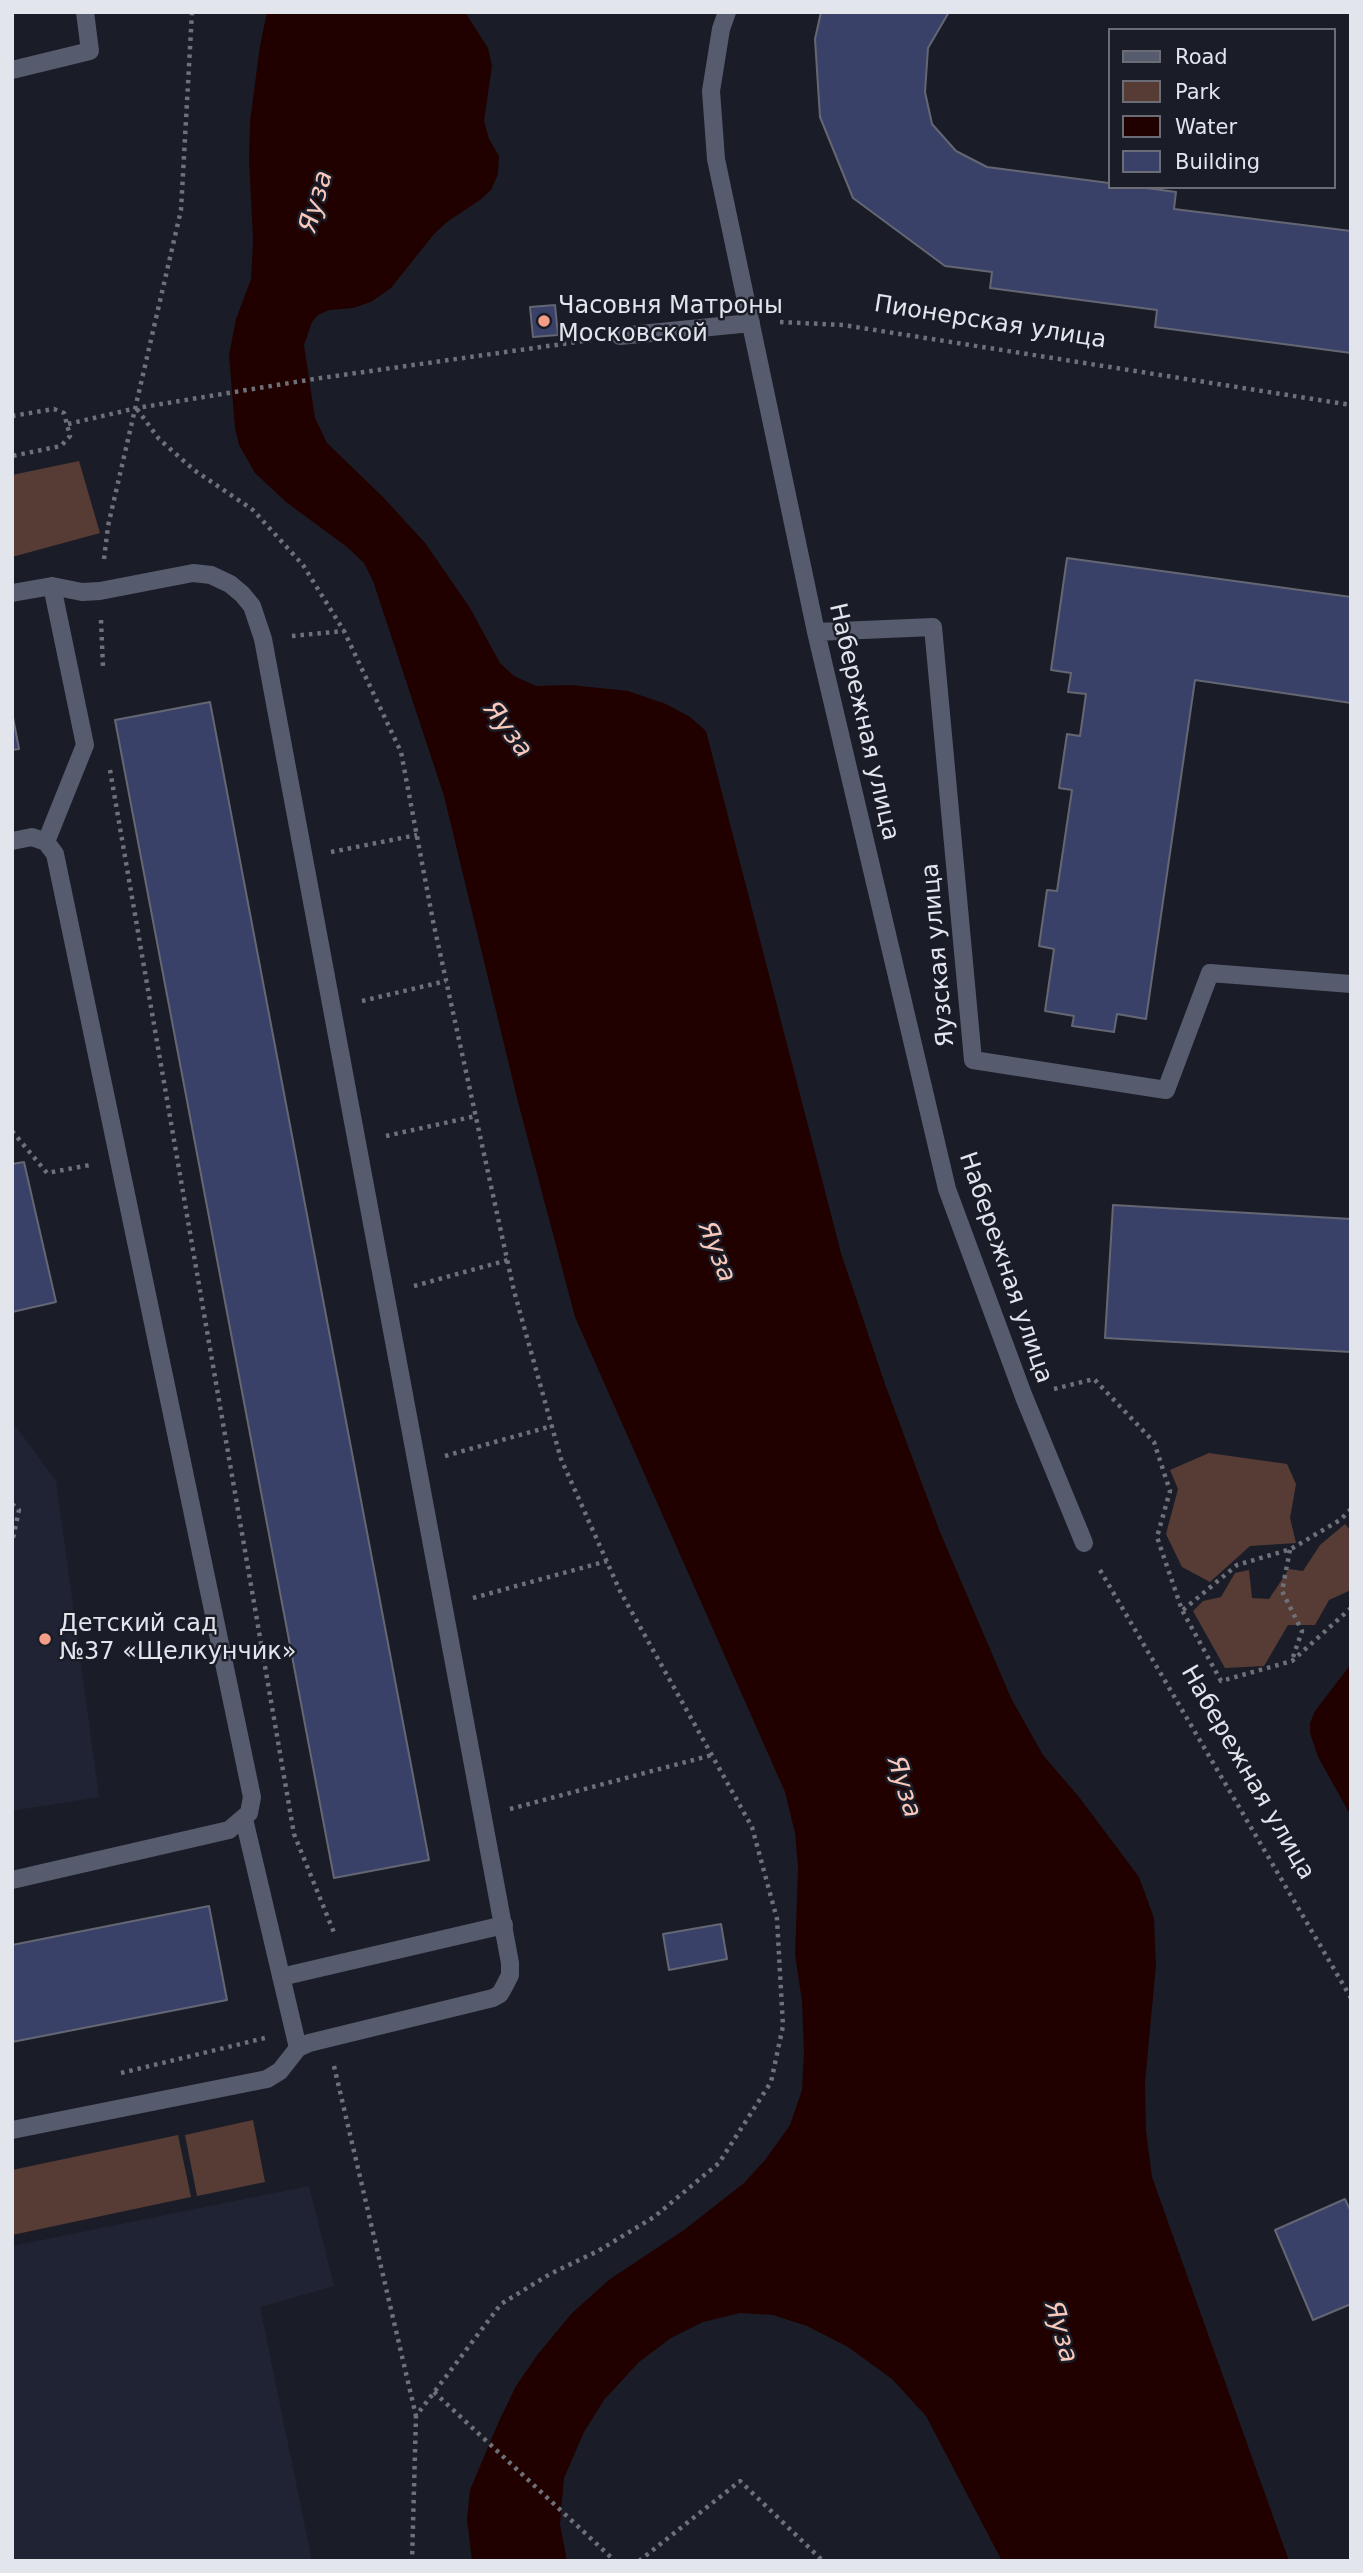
<!DOCTYPE html>
<html>
<head>
<meta charset="utf-8">
<style>
	body { margin:0 }
	#map { position:relative; width:1363px; height:2573px; overflow:hidden; background:#1a1d27; font-family:"DejaVu Sans",sans-serif }
	canvas { display:block }
	.frame { position:absolute; inset:0; border:14px solid #e3e5ec; pointer-events:none }
	.legend { position:absolute; left:1108px; top:28px; width:228px; height:161px; box-sizing:border-box; background:#1a1d27; border:2px solid #6a6d76; margin:0; padding:9px 12px; list-style:none; font-size:21px; color:#e3e5ec }
	.legend li { display:flex; align-items:center; gap:14px; height:35px }
	.legend b { width:35px; border:2px solid #6a6d76 }
</style>
</head>
<body>
<div id="map">
<canvas width="1363" height="2573"></canvas>
<div class="frame"></div>
<ul class="legend">
<li><b style="height:9px;background:#575b6e"></b>Road</li>
<li><b style="height:19px;background:#573c35"></b>Park</li>
<li><b style="height:19px;background:#210000"></b>Water</li>
<li><b style="height:19px;background:#3a4168"></b>Building</li>
</ul>
</div>
<script>
const ctx = document.querySelector('canvas').getContext('2d');
ctx.lineJoin = 'round';
function fill(path, color) {
  ctx.fillStyle = color;
  ctx.fill(path, 'evenodd');
}
function poly(rows) {
  const path = new Path2D();
  for (const r of rows) {
    path.moveTo(r[0], r[1]);
    for (let i = 2; i < r.length; i += 2) path.lineTo(r[i], r[i + 1]);
  }
  return path;
}
function trace(path, color, width, dash) {
  ctx.strokeStyle = color;
  ctx.lineWidth = width;
  ctx.lineCap = dash ? 'butt' : 'round';
  ctx.setLineDash(dash || []);
  ctx.stroke(path);
}
function label(font, color, halo, rows, align = 'center') {
  ctx.font = font + ' "DejaVu Sans",sans-serif';
  ctx.lineWidth = 5;
  ctx.setLineDash([]);
  ctx.textBaseline = 'middle';
  ctx.strokeStyle = halo;
  ctx.fillStyle = color;
  for (const [text, x, y, turn = 0] of rows) {
    ctx.save();
    ctx.translate(x, y);
    ctx.rotate((+turn || 0) * Math.PI / 180);
    ctx.textAlign = isNaN(turn) ? turn : align;
    if (halo) ctx.strokeText(text, 0, 0);
    ctx.fillText(text, 0, 0);
    ctx.restore();
  }
}
fill(poly([
	[12,1421,56,1481,99,1797,12,1811],
	[309,2186,334,2286,260,2307,312,2561,12,2561,12,2246]
]), '#202333');
fill(poly([
	[79,461,100,533,12,557,12,475],
	[1209,1453,1287,1464,1296,1484,1290,1518,1296,1543,1250,1546,1210,1582,1182,1567,1166,1534,1178,1489,1170,1470],
	[1345,1524,1351,1531,1351,1590,1329,1600,1315,1625,1288,1625,1264,1666,1225,1668,1193,1611,1203,1601,1221,1597,1235,1573,1249,1570,1252,1598,1269,1599,1289,1569,1303,1571,1320,1545],
	[253,2120,265,2182,197,2196,185,2135],
	[178,2135,191,2197,12,2235,12,2170]
]), '#573c35');
fill(poly([
	[267,12,465,12,488,48,492,66,484,121,489,139,499,156,498,174,491,190,480,200,447,222,434,234,391,288,371,302,353,308,329,310,318,315,312,322,304,345,315,418,327,443,383,497,426,544,470,608,500,663,514,676,536,686,571,685,628,691,666,704,690,717,706,731,841,1253,885,1384,940,1532,1011,1698,1043,1755,1079,1797,1139,1877,1154,1918,1156,1965,1145,2082,1146,2131,1152,2177,1289,2561,1002,2561,926,2416,892,2379,848,2347,807,2326,773,2315,740,2313,703,2322,671,2338,639,2362,604,2400,584,2432,564,2478,560,2524,567,2561,472,2561,467,2519,470,2490,499,2421,516,2386,538,2354,572,2313,610,2279,684,2230,744,2183,765,2160,790,2125,802,2090,804,2053,802,2001,795,1955,798,1868,795,1833,785,1792,575,1317,518,1102,444,796,373,581,364,563,347,547,286,502,255,473,239,445,235,428,229,355,236,319,251,279,253,240,249,160,250,121,260,46],
	[1351,1664,1351,1816,1318,1757,1310,1733,1310,1723,1315,1711]
]), '#210000');
const building = poly([
	[821,12,949,12,928,48,925,92,932,124,956,151,987,167,1109,183,1109,187,1139,187,1176,192,1174,209,1351,231,1351,353,1155,327,1157,310,990,288,992,272,945,266,853,198,820,117,815,39,821,12],
	[555,305,558,335,533,337,530,307,555,305],
	[1067,558,1351,597,1351,703,1195,680,1146,1019,1117,1014,1114,1032,1072,1026,1074,1016,1045,1011,1054,949,1039,946,1047,890,1057,891,1072,790,1059,788,1067,734,1080,736,1086,694,1068,692,1071,673,1051,670,1067,558],
	[210,702,429,1860,334,1878,115,720,210,702],
	[12,712,19,749,12,750,12,712],
	[24,1162,56,1302,12,1312,12,1164,24,1162],
	[1113,1205,1351,1219,1351,1352,1105,1338,1113,1205],
	[209,1906,227,2000,12,2042,12,1945,209,1906],
	[721,1924,727,1959,669,1970,663,1934,721,1924],
	[1345,2199,1351,2212,1351,2304,1313,2320,1275,2230,1345,2199]
]);
fill(building, '#3a4168');
trace(building, '#646773', 2);
trace(poly([
	[780,322,843,325,1351,405],
	[137,409,159,439,194,470,253,510,303,565,344,631],
	[12,416,54,409,64,413,70,436,61,446,12,456],
	[68,424,137,408,314,379,591,340],
	[104,559,108,526,181,210,192,12],
	[101,620,103,667],
	[292,636,344,631,401,752,433,921,514,1291,561,1459,620,1591,752,1827,777,1919,783,2026,771,2082,719,2163,654,2217,598,2251,550,2274,501,2304,416,2416,412,2561],
	[110,770,294,1834,335,1935],
	[331,852,417,835],
	[362,1001,446,981],
	[12,1131,47,1173,90,1165],
	[386,1136,476,1116],
	[414,1286,508,1260],
	[1054,1389,1094,1379,1154,1442,1170,1491,1157,1537,1182,1610,1221,1681,1292,1661,1351,1608],
	[445,1456,552,1426],
	[12,1504,19,1510,12,1543],
	[1290,1550,1282,1591,1302,1631,1292,1660],
	[1100,1570,1351,1998],
	[473,1598,607,1561],
	[1183,1610,1237,1565,1291,1549,1340,1520,1351,1509],
	[510,1809,712,1755],
	[334,2066,416,2416],
	[121,2073,265,2038],
	[434,2392,615,2561],
	[639,2561,740,2481,823,2561]
]), '#6e7179', 4.5, [3.5, 5]);
trace(poly([
	[727,12,721,29,711,91,716,159,816,632,947,1189,1024,1397,1084,1543],
	[12,70,90,51,85,12],
	[620,336,751,323],
	[12,593,52,586,82,592,100,591,193,573,211,575,230,584,242,594,252,606,263,639,510,1963,510,1975,505,1985,500,1994,493,1998,309,2043,298,2048,280,2071,267,2079,12,2130],
	[816,632,933,627,973,1060,1166,1090,1210,973,1351,984],
	[12,841,32,837,46,842,55,854,252,1797,249,1813,229,1830,12,1880],
	[46,842,85,745,52,586],
	[244,1819,298,2048],
	[281,1977,504,1925]
]), '#575b6e', 18);
for (const [x, y, r, color] of [
	[544,321,7,"#f49e87"],
	[45,1639,7,"#f49e87"]
]) {
  const dot = new Path2D();
  dot.arc(x, y, r, 0, 2 * Math.PI);
  ctx.fillStyle = color;
  ctx.fill(dot);
  trace(dot, '#1a1d27', 2.5);
}
label('24px', '#e3e5ec', '#1a1d27', [
	["Часовня Матроны",558,307],
	["Московской",558,335],
	["Детский сад",59,1625],
	["№37 «Щелкунчик»",59,1653]
], 'left');
label('24px', '#e3e5ec', '#1a1d27', [
	["Пионерская улица",990,323,9],
	["Набережная улица",863,722,77],
	["Яузская улица",939,955,-95],
	["Набережная улица",1005,1268,71],
	["Набережная улица",1247,1773,60]
]);
label('italic 26px', '#f9c8bb', '#1a1d27', [
	["Яуза",317,202,-74],
	["Яуза",507,730,53],
	["Яуза",716,1252,69],
	["Яуза",903,1787,73],
	["Яуза",1060,2332,74]
]);
</script>
</body>
</html>
